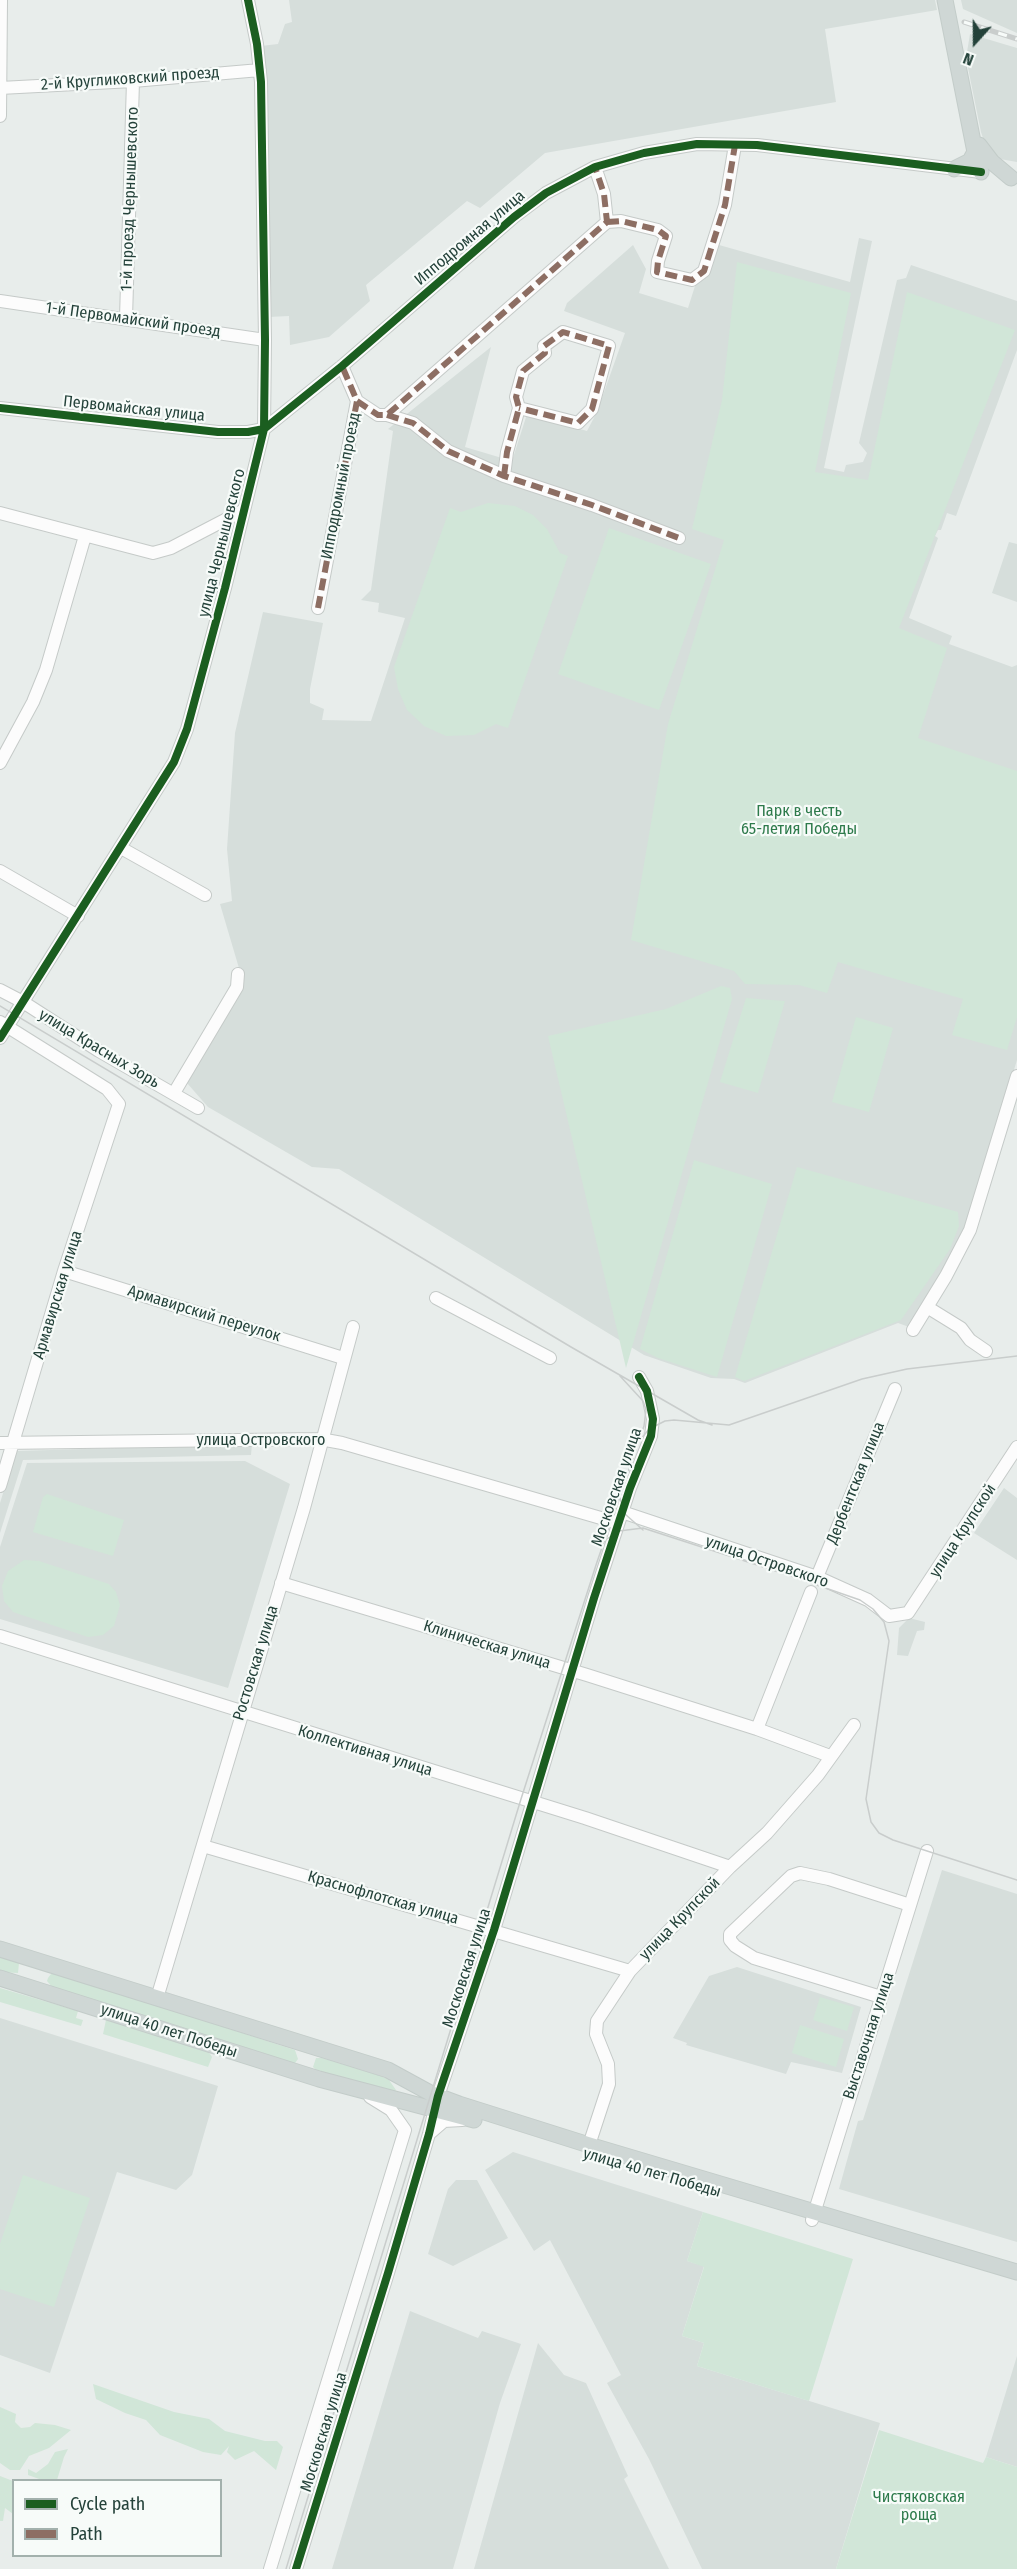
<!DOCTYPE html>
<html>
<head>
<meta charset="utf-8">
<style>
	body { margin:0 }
	#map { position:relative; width:1017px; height:2569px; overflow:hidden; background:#e8edeb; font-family:"Fira Sans Condensed",sans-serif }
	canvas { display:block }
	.legend { position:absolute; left:12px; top:2479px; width:210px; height:78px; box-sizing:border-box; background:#f7fbf9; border:2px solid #a3b1ad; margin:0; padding:8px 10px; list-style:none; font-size:18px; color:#24423a }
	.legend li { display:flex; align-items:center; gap:12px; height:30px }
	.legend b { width:30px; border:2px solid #a3b1ad }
	.north { position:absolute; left:945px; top:12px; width:60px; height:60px; -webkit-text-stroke:4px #f7fbf9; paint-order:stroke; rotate:201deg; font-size:16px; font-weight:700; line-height:24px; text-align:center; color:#24423a }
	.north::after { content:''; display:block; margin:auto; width:21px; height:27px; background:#24423a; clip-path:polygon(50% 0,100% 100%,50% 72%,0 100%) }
</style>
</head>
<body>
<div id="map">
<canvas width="1017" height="2569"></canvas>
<ul class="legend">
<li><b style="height:8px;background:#1b5e20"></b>Cycle path</li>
<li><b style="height:8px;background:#8d6e63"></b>Path</li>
</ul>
<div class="north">N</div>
</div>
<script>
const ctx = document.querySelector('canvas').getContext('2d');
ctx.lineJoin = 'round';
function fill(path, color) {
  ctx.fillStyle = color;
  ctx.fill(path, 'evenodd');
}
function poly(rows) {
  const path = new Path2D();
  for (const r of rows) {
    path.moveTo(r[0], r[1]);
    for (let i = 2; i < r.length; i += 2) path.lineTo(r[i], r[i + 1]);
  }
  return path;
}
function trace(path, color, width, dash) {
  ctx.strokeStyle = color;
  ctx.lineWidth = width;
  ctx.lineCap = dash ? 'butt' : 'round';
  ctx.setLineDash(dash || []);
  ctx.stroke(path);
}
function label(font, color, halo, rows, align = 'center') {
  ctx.font = font + ' "Fira Sans Condensed",sans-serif';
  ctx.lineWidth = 4.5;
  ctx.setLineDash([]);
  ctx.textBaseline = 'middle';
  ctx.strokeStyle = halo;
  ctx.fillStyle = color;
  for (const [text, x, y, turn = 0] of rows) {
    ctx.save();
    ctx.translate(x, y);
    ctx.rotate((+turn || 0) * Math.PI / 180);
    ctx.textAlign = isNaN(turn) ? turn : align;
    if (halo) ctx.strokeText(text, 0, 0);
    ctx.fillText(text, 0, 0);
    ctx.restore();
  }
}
fill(poly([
	[289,0,935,0,937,10,825,29,836,102,545,153,480,208,467,201,366,285,370,301,329,337,290,345,289,316,268,317,261,46,278,44,285,24,292,22],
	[961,0,1017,0,1017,33,963,9],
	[970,34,1017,48,1017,162,1000,159,987,150,981,132,966,58],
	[859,238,872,241,824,468,844,472,846,465,863,462,867,453,859,443,897,280,906,278,911,265,1017,301,1017,350,956,516,947,513,941,530,938,530,935,536,938,538,909,618,952,636,949,644,1012,667,1017,665,1017,1060,965,1232,912,1328,898,1323,745,1383,734,1379,711,1378,644,1355,339,1169,312,1167,208,1107,187,1083,244,985,220,904,232,901,227,849,235,733,263,612,323,623,310,689,310,703,324,709,322,720,371,721,405,618,378,612,379,603,361,600,371,590,393,431,388,429,491,347,465,447,512,461,527,414,587,431,597,412,625,333,564,311,567,303,633,245,646,269,639,293,688,308,695,286,704,273,712,243,850,282],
	[1009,542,1017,544,1017,602,992,593],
	[252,1444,251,1455,23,1460,0,1533,0,1503,16,1451],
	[245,1461,290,1484,228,1688,0,1619,0,1547,27,1463],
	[1004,1488,1017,1498,1017,1560,974,1533],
	[909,1618,925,1622,924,1630,917,1631,908,1656,897,1655,899,1628],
	[942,1870,1017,1894,1017,2242,839,2189,858,2121,863,2120],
	[737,1967,861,2007,842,2073,791,2062,786,2074,686,2045,687,2043,673,2038,709,1976],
	[0,2018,218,2086,192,2175,176,2190,117,2172,50,2373,0,2355],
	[513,2152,703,2212,687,2261,704,2266,682,2336,704,2343,697,2366,880,2423,836,2569,702,2569,649,2459,607,2383,621,2375,550,2240,534,2251,485,2170],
	[456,2180,477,2180,508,2238,453,2266,428,2254,448,2189],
	[410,2311,478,2338,482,2331,521,2344,500,2403,453,2569,332,2569],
	[538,2343,564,2375,586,2383,628,2476,624,2479,669,2569,474,2569],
	[1017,2356,1017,2467,986,2457]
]), '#d6dedb');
fill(poly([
	[737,262,851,293,815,472,868,480,907,292,1015,330,899,628,947,648,918,738,1017,771,1017,1017,1007,1050,952,1035,963,999,838,962,827,993,799,985,745,984,734,971,631,940,668,724,724,540,692,529,722,400],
	[488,503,515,506,533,515,547,529,560,553,568,556,508,728,496,724,474,735,446,736,424,726,407,710,398,689,394,667,450,508,461,512],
	[609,528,711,564,659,710,558,674],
	[721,986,730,988,732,999,626,1368,548,1036,666,1009],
	[746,998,785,1001,758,1093,720,1082],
	[856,1017,893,1028,869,1112,832,1102],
	[694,1160,772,1184,717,1377,658,1358,640,1349],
	[797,1167,958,1212,959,1226,950,1249,901,1320,744,1381,735,1377],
	[47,1494,124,1520,113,1556,33,1532,43,1497],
	[24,1560,39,1561,109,1584,116,1592,120,1605,114,1626,103,1635,88,1637,13,1612,4,1601,2,1586,8,1571],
	[0,1955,19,1963,18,1973,0,1972],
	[56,1973,295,2050,298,2059,295,2063,289,2064,52,1987,47,1981,48,1978,51,1974],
	[0,1988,78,2011,76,2018,83,2020,81,2026,0,2002],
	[820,1997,854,2007,847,2031,813,2020],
	[106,2020,208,2051,212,2057,208,2067,103,2034],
	[800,2025,844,2039,836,2067,792,2053],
	[316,2058,322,2058,381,2076,389,2080,396,2090,393,2094,317,2071,313,2067],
	[23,2175,90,2198,54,2307,0,2289,0,2244],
	[703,2212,853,2259,809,2401,697,2366,704,2343,682,2336,704,2267,687,2261],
	[93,2384,174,2412,209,2419,225,2431,265,2441,277,2441,283,2447,276,2470,254,2451,235,2460,227,2452,229,2446,221,2455,203,2452,160,2435,146,2420,125,2413,96,2399],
	[0,2407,16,2414,15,2422,21,2428,30,2427,35,2423,55,2425,71,2430,49,2448,29,2456,20,2470,10,2470,0,2463],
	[879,2430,983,2463,986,2457,1017,2467,1017,2569,836,2569],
	[68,2449,64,2457,57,2480,42,2480,28,2475,28,2469,36,2473,48,2464,55,2452],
	[0,2476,13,2481,13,2514,5,2508,3,2521,0,2521]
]), '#d1e6d8');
const minor = poly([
	[0,88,133,81,260,70],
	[0,116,1,0],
	[607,222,621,221,658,230,666,236,658,261,657,272,692,280,704,271,725,205,735,145],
	[0,301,265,340],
	[126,318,133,81],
	[357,401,378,415,387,415,607,222,604,194,595,167],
	[0,408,218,432,248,432,264,429,342,366,514,217,546,193,595,167,644,153,697,144,757,145,981,172],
	[387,415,413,423,448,451,504,476,592,505,679,538],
	[504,476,507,452,519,408,516,397,523,371,545,353,544,346,563,332,609,346,592,409,578,423,519,408],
	[0,513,153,553,171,548,244,510],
	[318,608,357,401,342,366],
	[0,763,33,702,46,670,85,536],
	[121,848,205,895],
	[0,871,78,916],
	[0,990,23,1002,99,1051,198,1108],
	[0,1022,107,1089,119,1104,64,1271,0,1486],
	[0,1038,174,762,187,729,225,588,264,429,265,340,261,82,257,44,248,0],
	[174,1093,237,987,238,974],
	[64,1271,343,1358],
	[436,1298,550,1358],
	[927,1307,961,1328,970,1340,986,1351],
	[913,1330,946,1276,970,1230,1017,1076],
	[0,1443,320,1439,342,1443,618,1523],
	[622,1512,817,1577,868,1600,889,1616,908,1613,1017,1447],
	[817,1577,895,1389],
	[281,1583,587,1675,757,1729,830,1756],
	[0,1636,585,1818,730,1867],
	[757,1729,811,1592],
	[203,1846,630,1971],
	[881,1997,754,1958,735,1946,730,1940,730,1934,791,1876,800,1873,829,1879,910,1905],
	[157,1998,304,1508,353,1327],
	[429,2134,444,2121,462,2120],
	[589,2145,609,2084,608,2064,596,2034,597,2021,630,1971,730,1867,767,1833,818,1775,854,1725],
	[812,2220,927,1851],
	[270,2569,405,2130,391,2110,370,2097],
	[296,2569,388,2273,429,2134,438,2096,494,1930,594,1598,630,1488,651,1436,653,1419,647,1391,639,1377]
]);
const major = poly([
	[945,0,975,152,981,172],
	[979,145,992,162,1011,178],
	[954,169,970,161,975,152],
	[0,1949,388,2070,432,2094,459,2104,589,2145,1017,2272],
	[0,1978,319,2079,474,2120]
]);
trace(minor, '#c5cac8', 14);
trace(major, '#c3ccc9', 17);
trace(minor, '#fcfcfc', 12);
trace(major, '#cfd7d5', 15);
trace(poly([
	[0,1006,571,1347,698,1420,712,1425],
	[641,1439,649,1429,665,1421,674,1420,729,1425,862,1379,907,1369,1017,1356],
	[620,1498,625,1514,643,1530],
	[604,1541,619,1531,643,1528,788,1575,860,1600,873,1609,884,1622,889,1641,866,1799,871,1822,879,1833,893,1840,1017,1880],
	[286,2569,521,1799,597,1562,644,1426,646,1410,643,1401,620,1376]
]), '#c9cdcc', 1.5);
const rail = poly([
	[964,22,1017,39]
]);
trace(rail, '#c9cdcc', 5);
trace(rail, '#f7fbf9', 3, [9]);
trace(poly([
	[607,222,621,221,658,230,666,236,658,261,657,272,692,280,704,271,725,205,735,145],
	[357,401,378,415,387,415,607,222,604,194,595,167],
	[387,415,413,423,448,451,504,476,592,505,679,538],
	[504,476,507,452,519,408,516,397,523,371,545,353,544,346,563,332,609,346,592,409,578,423,519,408],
	[318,608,357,401,342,366]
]), '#8d6e63', 6, [12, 6]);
trace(poly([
	[0,408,218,432,248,432,264,429,342,366,514,217,546,193,595,167,644,153,697,144,757,145,981,172],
	[0,1038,174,762,187,729,225,588,264,429,265,340,261,82,257,44,248,0],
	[296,2569,388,2273,429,2134,438,2096,494,1930,594,1598,630,1488,651,1436,653,1419,647,1391,639,1377]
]), '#1b5e20', 8);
label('16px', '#24423a', '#f7fbf9', [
	["2-й Кругликовский проезд",130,79,-4],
	["1-й проезд Чернышевского",130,199,-88],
	["Ипподромная улица",470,238,-40],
	["1-й Первомайский проезд",133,320,8],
	["Первомайская улица",134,409,6],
	["Ипподромный проезд",341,486,-79],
	["улица Чернышевского",222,543,-76],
	["улица Красных Зорь",99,1049,31],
	["Армавирская улица",58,1295,-73],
	["Армавирский переулок",204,1314,17],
	["улица Островского",261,1441],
	["Дербентская улица",856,1483,-68],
	["Московская улица",617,1487,-71],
	["улица Крупской",963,1531,-57],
	["улица Островского",767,1562,19],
	["Клиническая улица",487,1645,17],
	["Ростовская улица",256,1663,-73],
	["Коллективная улица",365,1751,17],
	["Краснофлотская улица",383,1898,16],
	["улица Крупской",680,1919,-46],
	["Московская улица",467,1968,-72],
	["улица 40 лет Победы",169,2031,18],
	["Выставочная улица",869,2036,-72],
	["улица 40 лет Победы",652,2173,16],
	["Московская улица",324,2432,-73]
]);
label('16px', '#2d7a4b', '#f7fbf9', [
	["Парк в честь",799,812],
	["65-летия Победы",799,830],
	["Чистяковская",919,2498],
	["роща",919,2516]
]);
</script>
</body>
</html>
